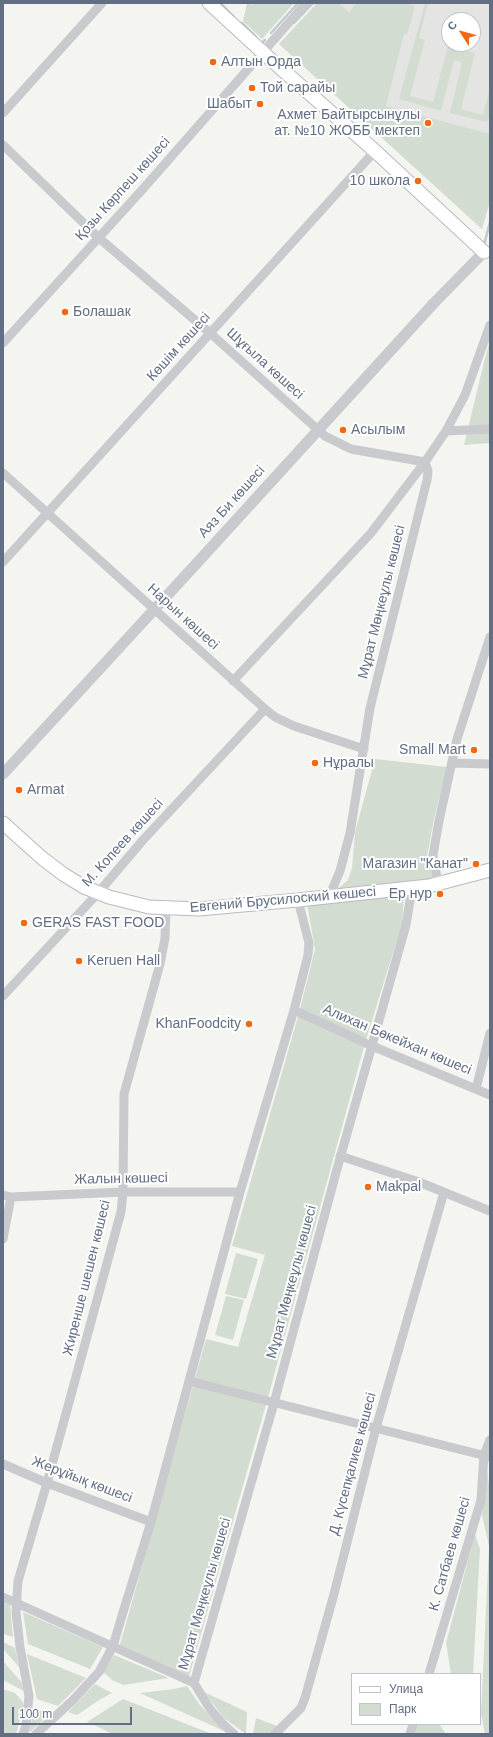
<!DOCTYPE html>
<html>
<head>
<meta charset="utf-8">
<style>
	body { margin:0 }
	#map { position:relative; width:493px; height:1737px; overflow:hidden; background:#f4f5f0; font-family:Helvetica,sans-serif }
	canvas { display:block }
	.frame { position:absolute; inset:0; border:4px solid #616e83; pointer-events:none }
	.legend { position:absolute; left:351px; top:1673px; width:130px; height:52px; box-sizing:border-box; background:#fff; border:1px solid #c0c5cd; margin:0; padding:5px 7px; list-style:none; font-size:12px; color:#616e83 }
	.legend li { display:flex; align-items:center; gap:8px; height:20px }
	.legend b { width:20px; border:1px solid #c0c5cd }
	.north { position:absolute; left:441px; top:12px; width:40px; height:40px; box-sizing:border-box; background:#fff; border:1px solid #c0c5cd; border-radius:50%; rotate:306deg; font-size:11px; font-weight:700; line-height:16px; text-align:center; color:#616e83 }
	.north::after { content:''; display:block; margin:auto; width:14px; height:18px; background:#f16a13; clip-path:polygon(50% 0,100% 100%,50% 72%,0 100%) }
	.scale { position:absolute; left:12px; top:1707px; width:120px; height:18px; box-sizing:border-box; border:2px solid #616e83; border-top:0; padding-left:5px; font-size:12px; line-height:14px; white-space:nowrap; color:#616e83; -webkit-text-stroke:3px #fff; paint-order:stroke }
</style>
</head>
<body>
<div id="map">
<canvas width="493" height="1737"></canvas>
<div class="frame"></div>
<ul class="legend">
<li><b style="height:5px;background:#fff"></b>Улица</li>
<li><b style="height:11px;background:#d3dcd0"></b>Парк</li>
</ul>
<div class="north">С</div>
<div class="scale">100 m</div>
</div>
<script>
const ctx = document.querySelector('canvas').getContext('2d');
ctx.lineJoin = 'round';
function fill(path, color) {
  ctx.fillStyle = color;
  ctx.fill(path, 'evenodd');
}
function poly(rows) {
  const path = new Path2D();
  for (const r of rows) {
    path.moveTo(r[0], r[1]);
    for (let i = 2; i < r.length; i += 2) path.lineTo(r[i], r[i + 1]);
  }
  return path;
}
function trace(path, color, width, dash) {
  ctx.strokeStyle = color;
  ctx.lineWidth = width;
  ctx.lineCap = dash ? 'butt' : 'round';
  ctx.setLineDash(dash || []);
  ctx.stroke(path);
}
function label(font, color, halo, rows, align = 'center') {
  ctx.font = font + ' Helvetica,sans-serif';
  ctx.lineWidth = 4;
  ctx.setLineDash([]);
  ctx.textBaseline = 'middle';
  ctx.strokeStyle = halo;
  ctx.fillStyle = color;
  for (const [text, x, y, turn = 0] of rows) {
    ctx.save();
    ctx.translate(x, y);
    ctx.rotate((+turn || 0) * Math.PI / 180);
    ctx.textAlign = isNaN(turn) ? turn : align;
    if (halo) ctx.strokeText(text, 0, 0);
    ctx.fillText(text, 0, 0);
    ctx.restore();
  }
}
fill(poly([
	[317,3,490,3,490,201,482,229,279,44],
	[449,20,473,20,473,44,449,44]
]), '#e4e5e3');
fill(poly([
	[247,3,250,3,252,5,255,3,294,3,262,39,243,21],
	[317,3,338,3,349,12,357,3,404,3,415,6,407,35,404,34,386,106,490,134,490,201,482,229,279,44],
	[425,3,428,3,419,38,425,40,410,96,433,102,448,46,475,53,461,109,483,115,490,88,490,115,487,122,450,113,462,63,454,60,441,111,399,99],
	[490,341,490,443,464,445,485,358],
	[375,759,447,767,434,819,427,856,433,879,336,890,348,880,352,868,355,832],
	[404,895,402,924,365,1043,267,1401,188,1680,119,1648,206,1339,238,1347,265,1255,232,1246,299,1013,315,949,307,904],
	[236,1253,258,1259,246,1299,225,1294],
	[226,1296,244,1300,233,1340,215,1335],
	[487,1469,490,1494,490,1734,485,1734,481,1714,489,1546,482,1515],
	[475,1534,480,1549,473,1674,451,1674,446,1643],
	[3,1602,10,1605,13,1637,3,1634],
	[23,1612,103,1647,90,1669,28,1644],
	[3,1642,15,1648,19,1667,3,1649],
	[27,1654,86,1678,58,1706,37,1699],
	[114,1655,169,1678,123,1685,112,1680,103,1672],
	[3,1661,22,1683,24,1691,3,1680],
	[95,1684,112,1693,99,1700,77,1715,68,1712],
	[187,1686,199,1704,224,1731,140,1693,174,1689],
	[3,1689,15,1693,22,1701,24,1707,16,1734,3,1734],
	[204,1692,247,1712,246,1734,224,1718],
	[123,1699,212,1734,113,1734,87,1722],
	[34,1709,50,1714,29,1733],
	[256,1718,277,1726,269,1734,253,1734],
	[417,1724,439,1724,446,1734,414,1734]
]), '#d3dcd0');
trace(poly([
	[220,3,234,17],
	[242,23,256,37],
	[294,23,313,3],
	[271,33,298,3],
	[259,41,262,43,265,40],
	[484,245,490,222]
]), '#c1cad0', 2.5);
const secondary = poly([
	[209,3,269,58,375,151,484,252],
	[3,823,42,858,63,874,84,887,109,897,149,907,199,909,298,900,429,886,490,870]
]);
trace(secondary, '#b8bbc0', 15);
trace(poly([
	[3,113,102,3],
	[3,145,99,238,210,333,325,436,351,449,425,462,371,533,233,681],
	[3,343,142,190,306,3],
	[446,431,490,429],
	[3,473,265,709,275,717,294,726,364,749],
	[3,562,375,151],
	[452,763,490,764],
	[438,884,433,855,439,821,457,739,490,637],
	[329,897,340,871,350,833,370,708,427,480,428,471,425,462,446,431,465,395,490,325],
	[3,996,98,893,143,840,265,709],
	[294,1010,372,1046,490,1095],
	[476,1089,490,1033],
	[340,1156,419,1182,490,1211],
	[3,1195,11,1197,123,1192,240,1192],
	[3,1239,11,1197],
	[189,1381,490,1457],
	[3,1464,47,1483,151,1522],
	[3,1597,194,1683,210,1709,223,1724,234,1734],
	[429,1674,481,1500,484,1455,490,1440],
	[194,1683,274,1403,337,1169,406,925,412,888],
	[23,1734,26,1726,29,1696,20,1647,16,1612,18,1581,47,1483,121,1212,123,1192,124,1094,160,964,165,938,166,908],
	[36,1734,72,1701,99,1672,113,1646,124,1609,151,1522,240,1192,294,1010,308,955,309,943,298,900],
	[275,1734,301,1708,305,1698,334,1594,376,1428,444,1192],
	[410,1734,413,1724]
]), '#c8cace', 9);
trace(poly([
	[3,774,197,563,434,303,484,252]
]), '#c8cace', 11);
trace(secondary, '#fff', 13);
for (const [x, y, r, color] of [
	[213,62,4,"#f16a13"],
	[252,88,4,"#f16a13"],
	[260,104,4,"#f16a13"],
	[428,123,4,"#f16a13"],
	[418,181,4,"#f16a13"],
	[65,312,4,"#f16a13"],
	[343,430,4,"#f16a13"],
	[474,750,4,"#f16a13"],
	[315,763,4,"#f16a13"],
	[19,790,4,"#f16a13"],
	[476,864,4,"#f16a13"],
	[440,894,4,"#f16a13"],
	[24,923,4,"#f16a13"],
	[79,961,4,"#f16a13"],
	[249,1024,4,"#f16a13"],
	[368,1187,4,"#f16a13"]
]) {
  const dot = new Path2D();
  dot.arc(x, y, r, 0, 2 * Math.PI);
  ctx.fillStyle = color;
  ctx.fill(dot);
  trace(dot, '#fff', 1.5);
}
label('14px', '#616e83', '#fff', [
	["Алтын Орда",221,62],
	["Той сарайы",260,88],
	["Шабыт",252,104,"right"],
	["Ахмет Байтырсынұлы",420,115,"right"],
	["ат. №10 ЖОББ мектеп",420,131,"right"],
	["10 школа",410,181,"right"],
	["Болашак",73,312],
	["Асылым",351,430],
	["Small Mart",466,750,"right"],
	["Нұралы",323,763],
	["Armat",27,790],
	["Магазин \"Канат\"",468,864,"right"],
	["Ер нур",432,894,"right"],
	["GERAS FAST FOOD",32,923],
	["Keruen Hall",87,961],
	["KhanFoodcity",241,1024,"right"],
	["Makpal",376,1187]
], 'left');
label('14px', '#616e83', '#fff', [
	["Қозы Көрпеш көшесі",123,189,-48],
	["Көшім көшесі",179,347,-48],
	["Шұғыла көшесі",265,364,42],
	["Аяз Би көшесі",232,502,-48],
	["Мұрат Мөңкеұлы көшесі",382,602,-76],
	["Нарын көшесі",183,617,42],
	["М. Копеев көшесі",123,843,-48],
	["Евгений Брусилоский көшесі",283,900,-5],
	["Алихан Бөкейхан көшесі",397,1040,23],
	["Жалын көшесі",121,1179,-1],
	["Жиренше шешен көшесі",87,1278,-76],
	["Мұрат Мөңкеұлы көшесі",292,1282,-75],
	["Д. Күсепқалиев көшесі",353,1464,-75],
	["Жерұйық көшесі",82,1480,21],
	["К. Сатбаев көшесі",450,1554,-74],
	["Мұрат Мөңкеұлы көшесі",205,1594,-74]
]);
</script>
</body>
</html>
